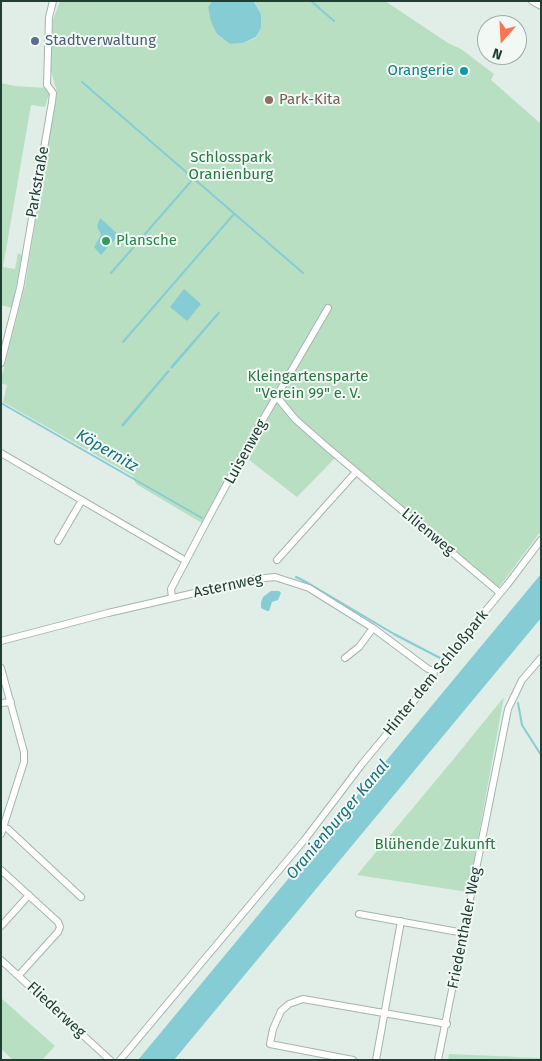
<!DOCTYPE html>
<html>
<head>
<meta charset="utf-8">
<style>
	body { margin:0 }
	#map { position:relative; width:542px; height:1061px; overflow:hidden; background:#e1ede7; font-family:"Fira Sans",sans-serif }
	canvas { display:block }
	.frame { position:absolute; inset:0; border:2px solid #213e35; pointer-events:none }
	.north { position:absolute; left:477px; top:15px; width:50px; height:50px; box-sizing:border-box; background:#f2f9f5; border:1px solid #9eaea8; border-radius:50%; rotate:199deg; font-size:14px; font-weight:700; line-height:20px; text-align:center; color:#213e35 }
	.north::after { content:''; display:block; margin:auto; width:18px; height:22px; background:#f97553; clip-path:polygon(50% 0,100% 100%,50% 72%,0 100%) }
</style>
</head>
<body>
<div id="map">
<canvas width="542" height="1061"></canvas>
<div class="frame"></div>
<div class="north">N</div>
</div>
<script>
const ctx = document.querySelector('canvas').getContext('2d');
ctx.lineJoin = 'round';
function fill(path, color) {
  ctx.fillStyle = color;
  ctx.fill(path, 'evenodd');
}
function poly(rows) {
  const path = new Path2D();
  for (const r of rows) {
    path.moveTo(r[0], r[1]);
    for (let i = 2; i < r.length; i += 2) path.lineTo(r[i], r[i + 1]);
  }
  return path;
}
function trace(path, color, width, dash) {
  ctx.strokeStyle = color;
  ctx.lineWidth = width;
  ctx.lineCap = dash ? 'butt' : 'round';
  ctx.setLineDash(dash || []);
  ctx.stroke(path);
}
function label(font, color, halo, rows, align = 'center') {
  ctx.font = font + ' "Fira Sans",sans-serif';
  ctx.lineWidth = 4;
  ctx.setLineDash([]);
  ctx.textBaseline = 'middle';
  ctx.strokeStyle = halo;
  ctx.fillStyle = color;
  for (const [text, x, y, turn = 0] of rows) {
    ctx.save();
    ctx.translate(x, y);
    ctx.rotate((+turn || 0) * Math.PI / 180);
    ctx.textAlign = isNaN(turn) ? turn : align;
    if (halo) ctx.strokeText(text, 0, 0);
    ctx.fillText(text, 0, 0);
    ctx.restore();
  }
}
fill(poly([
	[60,1,212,1,208,7,217,34,230,44,243,43,256,38,261,28,261,14,254,1,385,1,448,43,461,49,494,74,491,80,541,124,541,531,497,590,336,457,297,497,244,456,207,526,136,484,133,476,3,402,7,385,1,383,1,379,25,286,57,92,50,68,53,20],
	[1,83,15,86,46,88,49,94,45,107,31,105,3,267,15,269,18,253,22,255,12,308,1,305],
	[504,697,468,892,357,875,452,761],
	[1,998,55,1046,42,1060,13,1060,1,1049],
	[449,1054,541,1058,541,1060,448,1060]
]), '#b9dfc2');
fill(poly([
	[212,1,254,2,261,14,261,28,256,37,243,43,230,44,217,34,211,22,208,7],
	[100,218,119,235,101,255,94,247,101,235,97,226],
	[184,289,201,304,187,321,170,307],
	[219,311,220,313,172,369,170,367],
	[168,370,170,371,123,427,121,425],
	[541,574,541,618,174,1060,138,1060],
	[271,591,279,591,281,593,278,600,272,602,269,611,267,611,261,608,261,602,263,597]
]), '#86ccd4');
trace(poly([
	[311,1,334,21],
	[82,82,303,273],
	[111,273,193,179],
	[123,342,234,214],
	[1,403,202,518],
	[296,577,308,583,394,634,440,658],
	[518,703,522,725,541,755]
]), '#86ccd4', 2);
const minor = poly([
	[532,1,541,6],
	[1,363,20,288,52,102,53,93,47,85,49,17,53,1],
	[277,397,295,419,328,448,500,593],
	[1,453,186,561],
	[58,541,82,500],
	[277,560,356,472],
	[172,598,171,589,209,517,244,452,328,308],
	[1,641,108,613,255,579,275,577,309,588,373,628,428,669,434,671],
	[345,658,359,647,373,628],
	[1,668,24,752,24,762,1,834],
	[1,703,11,702],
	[3,827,8,829,81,897],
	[1,870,58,922,60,927,58,932,19,975],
	[359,914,464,933],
	[1,926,29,895],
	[1,960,110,1060],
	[120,1060,306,838,362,764,433,678,434,671,438,668,507,585,541,540],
	[353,1060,270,1044,273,1029,281,1011,289,1004,303,999,447,1024],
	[376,1060,401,921],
	[438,1060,508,709,522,680,541,658]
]);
trace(minor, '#a4b5ae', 8);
trace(minor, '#fff', 6);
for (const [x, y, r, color] of [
	[35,41,5,"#5c6f8a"],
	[464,71,5,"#0f9aa8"],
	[269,100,5,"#8d6e63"],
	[106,241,5,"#2e9e5b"]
]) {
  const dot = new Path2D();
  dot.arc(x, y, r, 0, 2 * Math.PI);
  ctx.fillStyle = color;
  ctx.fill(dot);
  trace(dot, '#f2f9f5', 2);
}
label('15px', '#4e5e75', '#f2f9f5', [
	["Stadtverwaltung",45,41]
], 'left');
label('15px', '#0d838f', '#f2f9f5', [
	["Orangerie",454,71]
], 'right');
label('15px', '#785e54', '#f2f9f5', [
	["Park-Kita",279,100]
], 'left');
label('15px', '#297744', '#f2f9f5', [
	["Schlosspark",231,158],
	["Oranienburg",231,175],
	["Kleingartensparte",308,377],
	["\"Verein 99\" e. V.",308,394],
	["Blühende Zukunft",435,845]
]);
label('15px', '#213e35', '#f2f9f5', [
	["Parkstraße",38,182,-80],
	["Luisenweg",246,452,-61],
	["Lilienweg",428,532,40],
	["Asternweg",228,586,-12],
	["Hinter dem Schloßpark",436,673,-51],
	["Friedenthaler Weg",465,928,-79],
	["Fliederweg",56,1010,43]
]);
label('15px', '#27864d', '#f2f9f5', [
	["Plansche",116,241]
], 'left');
label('italic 16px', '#18717d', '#f2f9f5', [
	["Köpernitz",107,451,30],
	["Oranienburger Kanal",338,820,-50]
]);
</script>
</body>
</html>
